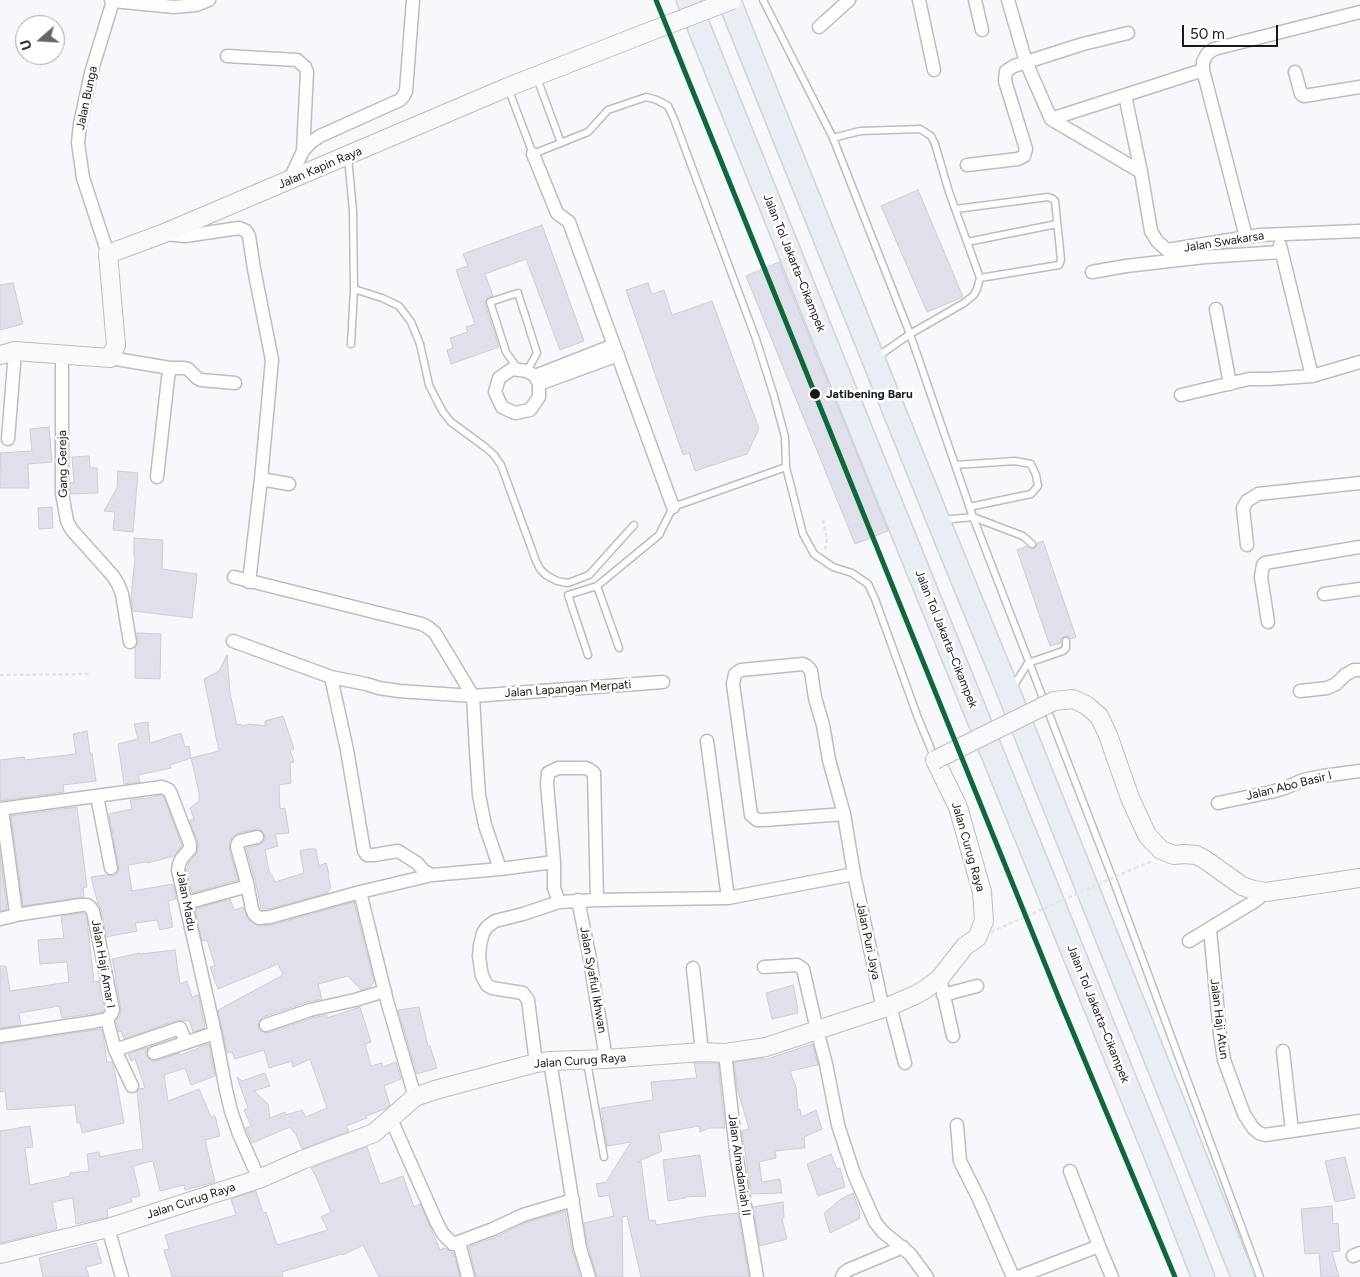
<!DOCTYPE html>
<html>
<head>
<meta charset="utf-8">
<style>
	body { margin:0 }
	#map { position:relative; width:1360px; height:1277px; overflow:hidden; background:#f6f8fc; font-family:Figtree,sans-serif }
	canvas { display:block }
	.north { position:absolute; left:15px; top:15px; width:50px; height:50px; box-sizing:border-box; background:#fff; border:1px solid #a2a3a3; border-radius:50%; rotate:251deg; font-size:14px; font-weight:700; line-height:20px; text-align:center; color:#17181a }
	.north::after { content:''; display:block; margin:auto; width:18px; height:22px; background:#656669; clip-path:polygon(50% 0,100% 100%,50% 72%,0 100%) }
	.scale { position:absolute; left:1182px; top:25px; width:96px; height:22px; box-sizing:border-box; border:2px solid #17181a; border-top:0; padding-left:6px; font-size:15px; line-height:18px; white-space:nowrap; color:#17181a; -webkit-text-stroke:4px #fff; paint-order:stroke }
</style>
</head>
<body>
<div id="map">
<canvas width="1360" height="1277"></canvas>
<div class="north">U</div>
<div class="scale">50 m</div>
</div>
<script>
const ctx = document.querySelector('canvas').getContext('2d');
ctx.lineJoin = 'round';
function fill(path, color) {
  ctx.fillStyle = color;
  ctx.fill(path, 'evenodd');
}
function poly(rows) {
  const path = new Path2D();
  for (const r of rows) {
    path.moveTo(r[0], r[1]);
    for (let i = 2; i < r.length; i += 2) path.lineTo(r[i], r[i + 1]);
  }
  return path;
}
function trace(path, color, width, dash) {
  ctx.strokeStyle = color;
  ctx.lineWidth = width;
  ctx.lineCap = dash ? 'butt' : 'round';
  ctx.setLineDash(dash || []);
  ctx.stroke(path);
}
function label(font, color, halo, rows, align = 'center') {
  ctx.font = font + ' Figtree,sans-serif';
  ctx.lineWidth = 5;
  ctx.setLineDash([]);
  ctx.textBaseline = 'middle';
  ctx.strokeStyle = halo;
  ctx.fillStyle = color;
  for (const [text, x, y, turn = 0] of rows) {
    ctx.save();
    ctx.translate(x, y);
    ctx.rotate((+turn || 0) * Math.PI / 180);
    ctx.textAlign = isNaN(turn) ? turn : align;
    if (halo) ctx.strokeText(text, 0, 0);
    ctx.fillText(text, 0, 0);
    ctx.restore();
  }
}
const building = poly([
	[918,190,963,297,927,312,881,206,918,190],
	[542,225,584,341,560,350,526,259,485,274,493,296,487,298,485,304,499,347,451,364,447,350,453,348,450,338,468,332,466,327,475,324,456,270,468,266,463,254,542,225],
	[779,262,888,531,855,544,746,276,779,262],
	[13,283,23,324,0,330,0,285,13,283],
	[648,283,652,294,664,290,672,315,712,301,759,429,747,454,695,471,689,453,683,455,626,290,648,283],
	[49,427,52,462,28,464,29,488,0,488,0,472,1,472,0,453,32,451,30,429,49,427],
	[89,456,90,468,97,468,98,493,70,494,70,483,74,483,72,457,89,456],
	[118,471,138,473,133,532,113,530,115,512,104,511,117,488,118,471],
	[52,507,53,528,39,529,38,508,52,507],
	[134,538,163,540,162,569,197,574,192,618,133,611,131,598,135,557,134,557,134,538],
	[1043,541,1076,637,1071,639,1068,636,1064,636,1061,639,1061,643,1050,646,1017,550,1027,546,1031,549,1034,549,1037,545,1037,543,1043,541],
	[137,633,161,634,160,679,135,678,135,648,138,641,137,633],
	[227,655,230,693,237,725,241,724,242,726,250,724,265,726,265,721,283,716,294,749,290,750,294,762,290,763,291,783,279,785,280,809,285,808,289,833,275,834,278,846,265,850,270,875,272,875,275,882,304,873,300,851,307,849,316,849,319,866,326,863,329,874,328,875,331,888,327,893,269,909,261,909,256,884,246,848,259,845,265,840,265,836,263,832,260,829,256,829,238,833,232,837,230,841,229,849,238,880,192,893,186,870,189,863,196,854,198,844,190,820,194,819,190,808,199,801,199,792,191,758,170,765,171,768,138,775,140,782,124,784,118,744,138,739,134,724,148,722,150,743,181,733,185,747,189,746,191,758,219,751,204,679,219,671,227,655],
	[87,731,90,753,92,753,96,781,63,785,64,792,0,801,0,760,24,757,25,760,76,754,73,734,87,731],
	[161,795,164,797,182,846,174,856,148,863,147,862,128,865,132,891,173,884,176,899,168,901,173,927,160,930,157,920,135,923,137,931,106,937,101,909,98,904,91,877,106,875,113,876,117,874,119,870,109,814,132,809,130,800,143,798,144,799,161,795],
	[77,807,87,887,83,888,84,897,23,906,11,816,77,807],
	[0,855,7,909,0,911,0,855],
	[230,899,234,910,243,907,249,920,254,924,260,926,272,925,354,902,374,982,370,987,361,990,348,976,318,984,322,999,307,1002,263,1017,260,1020,258,1027,261,1031,268,1033,312,1018,327,1015,327,1018,360,1007,371,1042,365,1044,371,1066,382,1063,383,1067,396,1062,401,1079,384,1086,390,1105,385,1109,366,1116,367,1118,346,1126,349,1131,302,1149,295,1132,294,1133,290,1127,252,1143,246,1128,251,1126,244,1110,248,1108,237,1077,242,1081,265,1073,270,1086,254,1091,268,1104,270,1118,285,1112,286,1115,302,1110,306,1117,327,1108,310,1059,293,1067,292,1061,269,1068,264,1050,235,1059,232,1052,227,1053,218,1010,283,975,278,964,218,989,210,967,215,966,207,940,202,941,195,909,230,899],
	[82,913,85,914,87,920,94,982,99,981,105,1009,103,1012,62,1018,59,1006,19,1013,21,1025,0,1028,0,966,6,966,10,991,69,982,67,962,40,964,38,940,64,938,61,916,82,913],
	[175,950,180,984,187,981,192,997,198,995,205,1028,193,1032,189,1020,185,1021,178,1020,124,1039,121,1031,119,1032,116,1021,120,1016,121,1009,115,977,116,977,112,959,140,953,140,954,175,950],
	[793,985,796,998,798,1013,772,1019,766,993,793,985],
	[419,1007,428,1046,430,1046,437,1068,417,1074,398,1010,419,1007],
	[101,1029,104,1040,107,1062,112,1062,114,1068,124,1123,82,1133,80,1123,77,1123,75,1105,7,1110,5,1091,0,1092,0,1044,101,1029],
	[209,1044,215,1076,191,1085,185,1068,164,1075,168,1101,199,1089,211,1117,215,1116,220,1136,205,1140,215,1182,185,1190,184,1185,160,1191,153,1161,133,1166,140,1196,131,1198,132,1202,107,1209,108,1217,76,1224,73,1198,52,1202,57,1229,0,1243,0,1131,30,1126,33,1147,25,1148,30,1185,70,1176,70,1173,89,1171,87,1154,99,1152,100,1157,129,1151,143,1149,137,1092,139,1089,145,1088,135,1059,131,1061,128,1054,148,1047,146,1052,146,1056,152,1061,156,1061,179,1053,180,1055,199,1048,199,1047,209,1044],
	[812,1044,818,1065,790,1071,796,1087,798,1110,800,1109,801,1117,816,1110,822,1129,804,1137,805,1148,775,1151,776,1158,759,1162,762,1182,780,1179,782,1193,751,1194,742,1131,749,1129,737,1088,734,1062,764,1058,764,1060,812,1044],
	[694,1063,718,1063,725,1128,709,1128,700,1132,699,1126,659,1133,662,1151,637,1162,641,1162,649,1221,655,1220,656,1225,709,1216,738,1213,749,1277,641,1277,627,1216,622,1217,623,1277,597,1277,588,1246,584,1223,614,1216,609,1195,599,1197,596,1184,606,1182,631,1142,607,1146,601,1108,653,1100,651,1082,697,1078,694,1063],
	[367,1147,380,1184,403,1176,414,1207,420,1204,440,1250,445,1248,452,1253,453,1252,460,1277,379,1277,363,1245,343,1255,342,1254,282,1272,283,1277,172,1277,164,1250,169,1249,165,1235,236,1215,231,1199,256,1191,263,1213,266,1212,277,1245,328,1230,321,1217,331,1212,314,1172,314,1173,311,1168,367,1147],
	[831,1154,837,1169,840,1168,845,1187,818,1196,807,1164,831,1154],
	[700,1155,706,1196,685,1197,685,1198,668,1201,663,1160,700,1155],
	[1345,1157,1355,1198,1335,1202,1325,1161,1345,1157],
	[853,1193,860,1212,859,1219,830,1233,824,1213,841,1199,853,1193],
	[783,1202,784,1218,782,1219,787,1239,760,1246,753,1207,783,1202],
	[1332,1206,1333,1224,1338,1223,1340,1251,1332,1252,1339,1277,1321,1277,1319,1253,1305,1254,1301,1209,1332,1206],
	[565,1211,572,1249,580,1277,476,1277,469,1247,496,1237,525,1223,565,1211],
	[96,1243,102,1263,86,1267,89,1277,43,1277,39,1258,96,1243]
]);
fill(building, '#e0e0eb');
trace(building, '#cccdd0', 1);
const lane = poly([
	[763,0,833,138,910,334,973,517,1114,882,1260,1277],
	[537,78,561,143],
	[508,88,533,154,588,132,608,110,646,97,657,100,668,106,674,119,756,339,774,396,785,437,786,467,673,507,659,535,597,586,619,648],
	[833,138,860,131,920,129,931,136,935,144,949,192,980,278,977,289,974,295,964,303,910,334,877,357],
	[348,157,353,211,354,289,351,344],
	[956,209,1048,197,1053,199,1055,201,1061,260,1059,265,980,278],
	[967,242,1057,224],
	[354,289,382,298,399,306,411,322,420,344,429,385,436,399,443,412,451,422,485,447,494,455,501,465,536,561,540,569,546,575,557,581,568,583,589,575,634,525],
	[518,369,506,352,490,302,518,293,537,353,527,371],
	[955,465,1015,461,1031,464,1036,475,1038,486,1031,494,969,507],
	[786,467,803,534,814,554,833,567,852,573,868,584,875,599,918,718,935,759],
	[942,520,973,517,1023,536,1032,544],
	[588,655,568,595,597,586],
	[1013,687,1028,663,1063,651,1066,648,1066,641],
	[587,1062,604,1157]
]);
const street = poly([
	[111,0,113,1,174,7,196,5,209,0],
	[919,0,934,70],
	[975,0,982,30],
	[1008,0,1026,62,1051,119,1141,172,1151,231,1157,241,1167,250,1260,235,1360,231],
	[819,27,849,0],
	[227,56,297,60,305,67,307,72,303,151],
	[1203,70,1203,62,1207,54,1214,49,1360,12],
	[1295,72,1301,94,1304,96,1360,87],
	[1125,95,1141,172],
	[1051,119,1203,70,1246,237],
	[533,154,557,213,569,222,673,507],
	[967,165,1018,159,1024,156,1026,149,1005,81,1006,71,1014,66,1083,44,1128,33],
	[289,181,303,151,311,142,320,136,400,100,403,97,406,91,413,0],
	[165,234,185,236,239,228,246,231,249,236,254,269,272,360,261,479,249,582],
	[1280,245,1312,376],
	[108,254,83,178,78,143,80,124,91,73,113,1],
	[1092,272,1126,266,1205,257,1281,252],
	[1216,309,1230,384],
	[62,355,62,493,67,521,71,529,113,576,118,584,122,594,130,642],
	[110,358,170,368,168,378,157,477],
	[170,368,184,368,188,369,197,378,201,380,235,383],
	[512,369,527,371,535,376,539,384,539,397,530,410,515,413,502,407,495,392,499,378,512,369],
	[535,376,614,345],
	[539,384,618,355],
	[1181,395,1249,379,1269,379,1312,376,1360,362],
	[8,439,15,351],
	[261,479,289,484],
	[1247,545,1243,508,1247,501,1258,494,1360,483],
	[234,577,422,624,429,628,435,633,473,696,476,751,479,795,485,825,500,869],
	[1324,594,1360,589],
	[1268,622,1261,577,1263,565,1265,563,1360,547],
	[233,641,331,677,366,684,379,688,399,691,473,696,663,682],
	[331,677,347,750,364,851,367,855,374,855,398,851,417,863,424,871,432,875,500,869,554,862,554,888,559,902,597,900,728,898,854,874],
	[1300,691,1327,688,1336,684,1345,675,1354,670,1360,670],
	[707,741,728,898],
	[97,796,111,868],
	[1218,803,1271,792,1285,788,1303,780,1323,776,1360,771],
	[0,809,162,787,169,790,171,794,190,844,190,849,182,858,179,864,178,870,215,1033,226,1090,231,1111,239,1134,259,1179],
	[844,814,764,820,757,820,751,815,733,684,735,674,741,670,803,664,807,666,811,671,815,698,823,725,829,760,844,814,854,874,883,1009],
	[257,837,240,841,238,843,237,847,247,883,252,909,254,914,259,918,270,917,360,892,432,875],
	[554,862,547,784,548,773,558,768,586,768,590,770,594,773,597,900],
	[360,892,387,1001,415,1097],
	[578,900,589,954,606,1059],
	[186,903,248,886],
	[0,919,13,916,16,913,2,809],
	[1210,930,1220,1034,1224,1060,1244,1114,1253,1128,1259,1133,1265,1135,1360,1121],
	[1189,941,1255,901,1266,892],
	[764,967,797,965,803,969,817,1030,826,1064,838,1125,854,1174,875,1222,883,1232,910,1254,927,1277],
	[693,968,702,1052],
	[940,978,953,1036],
	[943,995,977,986],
	[890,1006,905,1063],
	[107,1019,115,1050,132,1086],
	[266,1025,310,1010,355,1000,385,991],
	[0,1036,93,1022,107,1019,112,1013,113,1010,93,911,90,907,87,905,81,905,15,915],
	[115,1050,180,1028,186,1043],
	[1283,1051,1292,1131],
	[154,1053,215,1033],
	[725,1053,737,1159,757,1277],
	[550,1061,580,1248,589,1277],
	[536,1063,528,1000,523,993,492,988,487,985,482,976,481,970,479,956,480,945,483,933,487,927,495,921,523,914,559,902],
	[391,1119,437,1223,443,1234,453,1244,493,1229,523,1215,573,1200],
	[957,1125,960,1161,979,1199,1013,1277],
	[1070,1171,1099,1246],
	[108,1228,122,1277],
	[459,1242,468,1277],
	[1353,1256,1360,1253],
	[842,1277,844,1273,848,1270,903,1247],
	[1018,1277,1099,1246,1112,1277]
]);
const secondary = poly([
	[0,355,15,351,110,358,116,345,108,254,162,234,508,87,646,33],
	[1108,735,1130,798,1147,835,1161,850,1174,855,1184,854,1196,855,1204,859,1242,886,1254,890,1266,892,1360,878],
	[0,1254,108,1228,259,1179,302,1160,374,1133,415,1097,435,1090,536,1063,550,1061,606,1059,702,1052,725,1053,766,1047,890,1006,915,995,926,989,940,978,965,946,977,938,984,921,982,892,958,807,935,760]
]);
const highway = poly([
	[688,0,865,440,1164,1176,1203,1277],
	[729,0,938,520,1009,693,1243,1277]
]);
trace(lane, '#bcbdc0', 9);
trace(street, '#bcbdc0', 15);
trace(secondary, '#bcbdc0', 20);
trace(highway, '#d2d3d5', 25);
trace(poly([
	[823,520,827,539,825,550],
	[0,675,89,674],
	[1135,868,1153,861]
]), '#e3e4e5', 2.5, [4, 2.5]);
trace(lane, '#fefeff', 6);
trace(street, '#fefeff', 12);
trace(secondary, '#f8f9fa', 18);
trace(highway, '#e8eef3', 22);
const secondaryBridge = poly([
	[646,33,732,0],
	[935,760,1054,701,1073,699,1086,705,1099,716,1108,735]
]);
trace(secondaryBridge, '#bcbdc0', 20, []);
trace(poly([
	[991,932,1135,868]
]), '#e3e4e5', 2.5, [4, 2.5]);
trace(secondaryBridge, '#f8f9fa', 18);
trace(poly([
	[656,0,1060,1001,1175,1277]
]), '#0e6938', 5);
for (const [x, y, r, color] of [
	[815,394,6,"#17181a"]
]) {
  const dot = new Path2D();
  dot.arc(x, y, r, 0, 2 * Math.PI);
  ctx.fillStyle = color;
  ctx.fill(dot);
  trace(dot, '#fff', 2);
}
label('12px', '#17181a', '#fff', [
	["Jalan Bunga",87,98,-78],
	["Jalan Kapin Raya",320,168,-23],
	["Jalan Swakarsa",1224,242,-9],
	["Jalan Tol Jakarta–Cikampek",794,263,68],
	["Gang Gereja",63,464,-91],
	["Jalan Tol Jakarta–Cikampek",946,639,68],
	["Jalan Lapangan Merpati",568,689,-4],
	["Jalan Abo Basir I",1289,786,-14],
	["Jalan Curug Raya",968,847,74],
	["Jalan Madu",186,901,79],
	["Jalan Puri Jaya",868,941,78],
	["Jalan Haji Amar I",103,964,80],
	["Jalan Syafiul Ikhwan",593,980,80],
	["Jalan Tol Jakarta–Cikampek",1098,1014,68],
	["Jalan Haji Atun",1219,1019,83],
	["Jalan Curug Raya",580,1061,-4],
	["Jalan Almadaniah II",739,1165,82],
	["Jalan Curug Raya",191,1201,-18]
]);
label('bold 12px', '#17181a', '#fff', [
	["Jatibening Baru",826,394]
], 'left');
</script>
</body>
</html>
